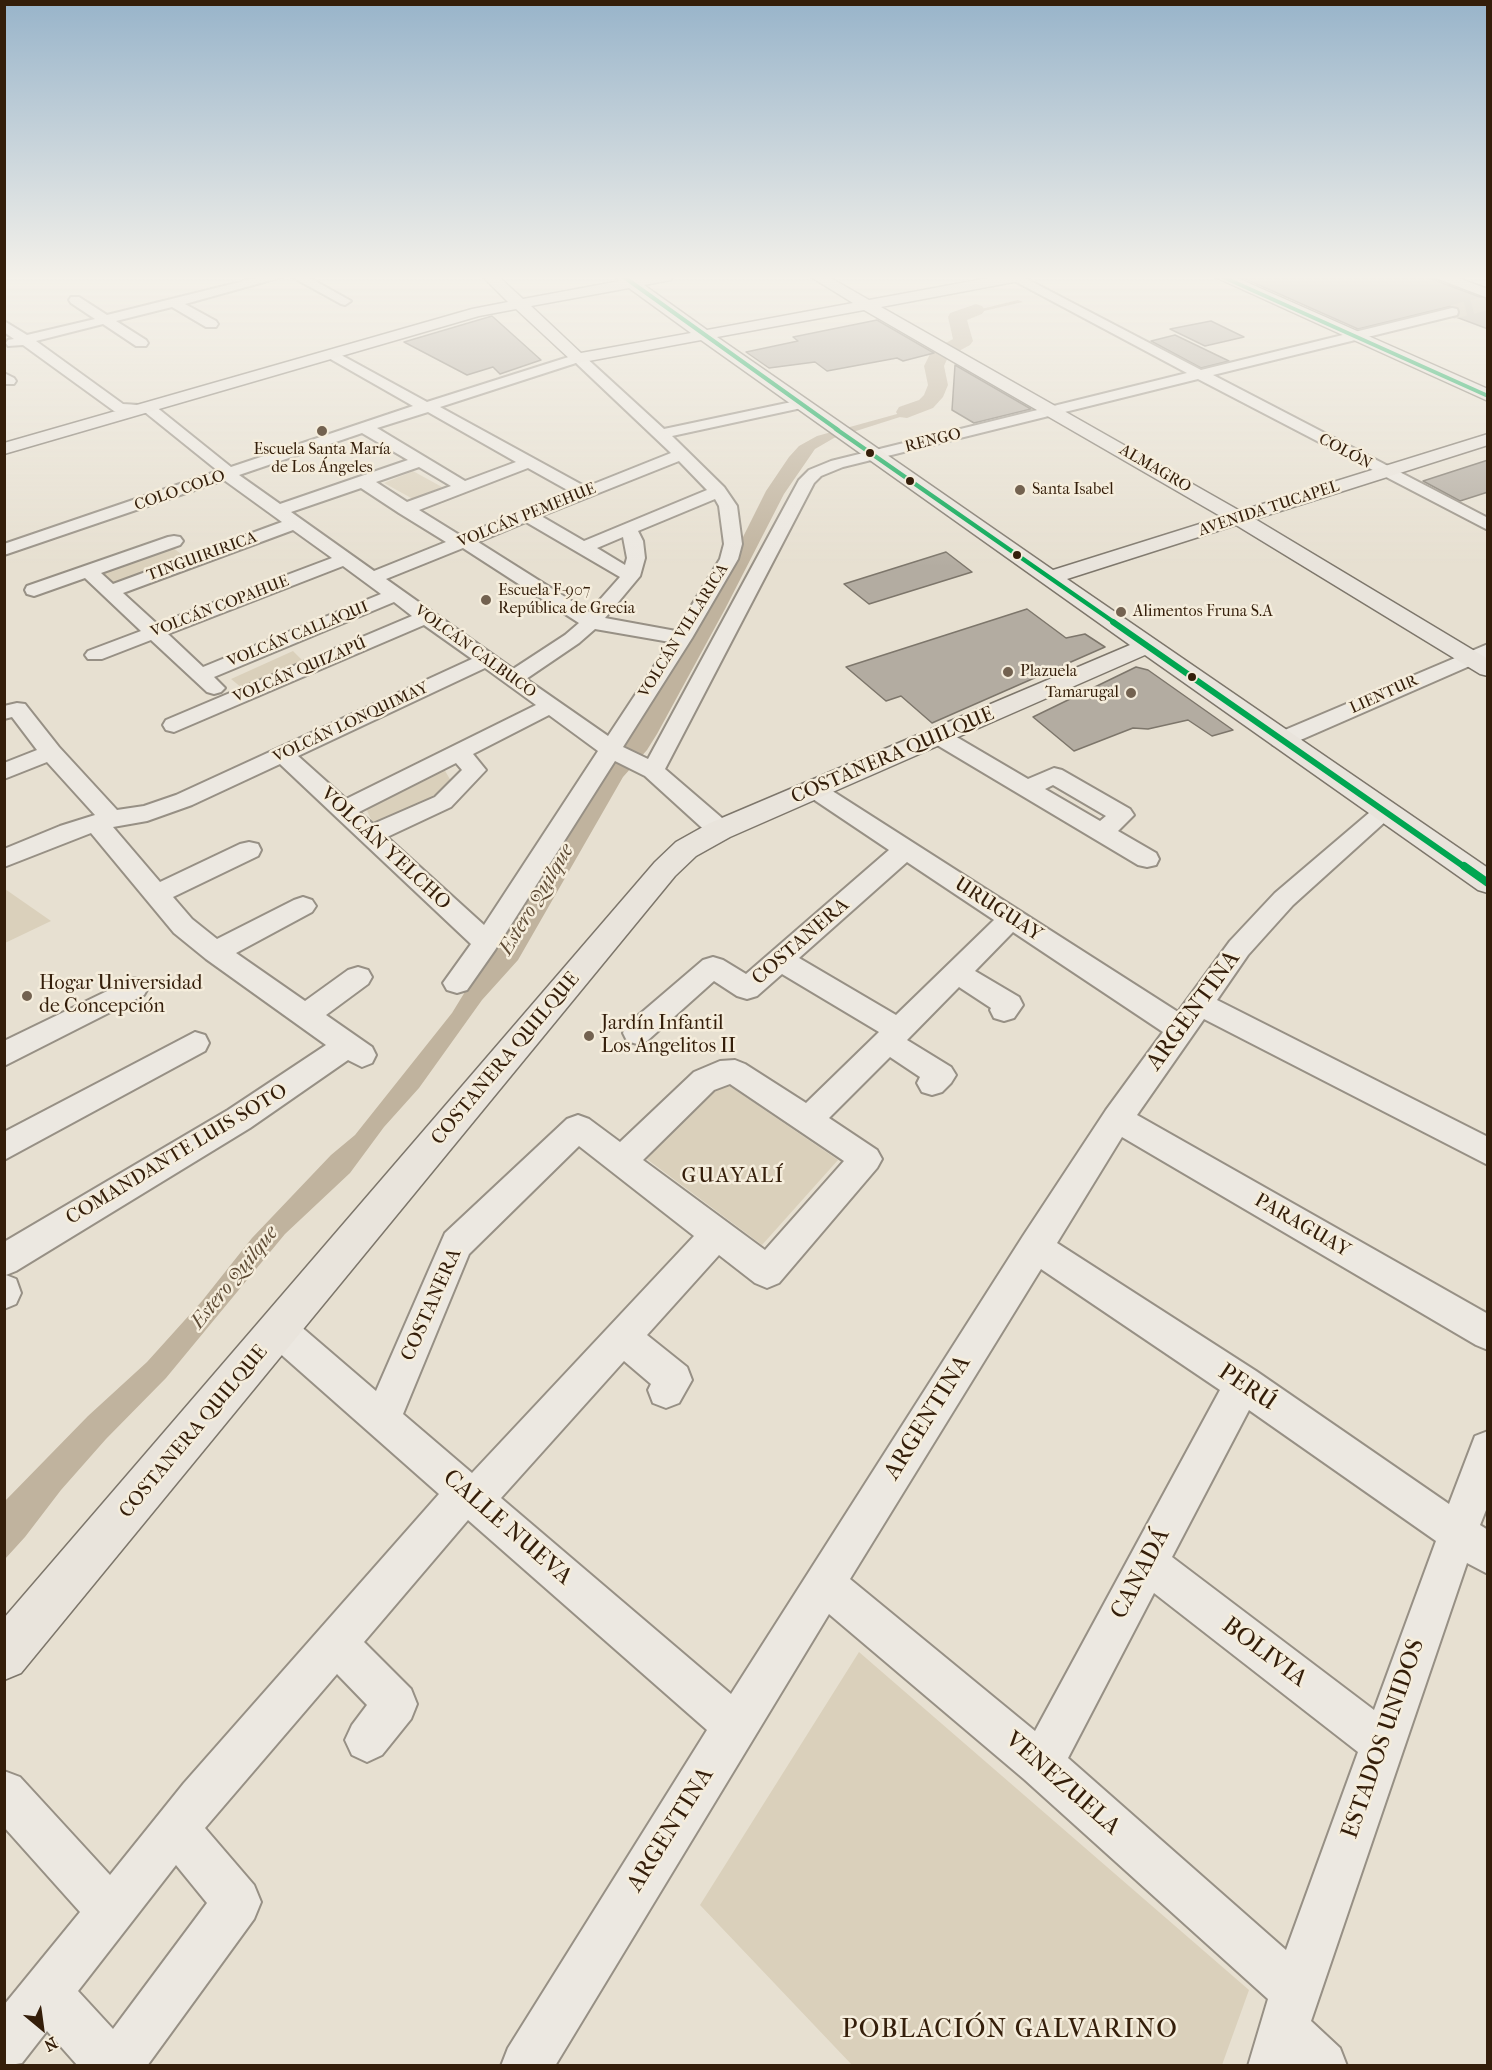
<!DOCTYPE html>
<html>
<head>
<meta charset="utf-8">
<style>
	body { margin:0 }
	#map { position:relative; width:1492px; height:2070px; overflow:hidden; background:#e7e0d1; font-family:"IM FELL French Canon",serif }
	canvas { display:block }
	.frame { position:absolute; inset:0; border:6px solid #341e0a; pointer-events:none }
	.north { position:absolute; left:12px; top:1998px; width:60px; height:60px; -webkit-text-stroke:4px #f5eddc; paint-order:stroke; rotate:151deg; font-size:16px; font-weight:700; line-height:24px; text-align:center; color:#341e0a }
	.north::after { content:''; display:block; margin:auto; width:21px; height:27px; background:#341e0a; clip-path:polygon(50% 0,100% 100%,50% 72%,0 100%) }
</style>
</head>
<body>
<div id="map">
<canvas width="1492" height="2070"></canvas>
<div class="frame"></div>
<div class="north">N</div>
</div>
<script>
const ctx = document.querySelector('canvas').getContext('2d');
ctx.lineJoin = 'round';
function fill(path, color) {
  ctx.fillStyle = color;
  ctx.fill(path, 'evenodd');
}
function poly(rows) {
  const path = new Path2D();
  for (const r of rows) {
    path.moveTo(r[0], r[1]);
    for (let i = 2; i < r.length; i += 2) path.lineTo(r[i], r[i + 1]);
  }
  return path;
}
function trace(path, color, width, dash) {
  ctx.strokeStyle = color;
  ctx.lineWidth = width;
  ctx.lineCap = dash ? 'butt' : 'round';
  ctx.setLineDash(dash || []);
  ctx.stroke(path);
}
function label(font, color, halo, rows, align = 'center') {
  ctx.font = font + ' "IM FELL French Canon",serif';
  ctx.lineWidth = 5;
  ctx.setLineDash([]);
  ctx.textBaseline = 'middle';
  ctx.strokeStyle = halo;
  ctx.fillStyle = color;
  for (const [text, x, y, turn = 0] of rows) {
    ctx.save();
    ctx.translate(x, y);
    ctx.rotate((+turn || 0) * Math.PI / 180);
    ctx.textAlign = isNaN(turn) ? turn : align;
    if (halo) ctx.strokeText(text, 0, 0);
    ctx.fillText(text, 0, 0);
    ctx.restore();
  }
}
fill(poly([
	[413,471,442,487,413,499,384,483],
	[171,546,186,558,115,584,99,572],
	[293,651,303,661,242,688,231,679],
	[444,769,451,781,435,801,374,826,365,806],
	[5,889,51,921,5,943],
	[722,1081,838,1160,762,1245,644,1157],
	[859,1652,1249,1990,1222,2065,852,2065,700,1905]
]), '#dad0bb');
fill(poly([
	[1018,300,1023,302,962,316,961,321,972,340,958,348,952,344,957,340,952,316],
	[938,372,942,373,944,386,929,404,900,417,834,438,815,449,784,494,725,609,657,734,647,750,623,777,518,960,482,1000,419,1088,384,1127,350,1173,285,1234,166,1378,106,1439,61,1490,25,1537,5,1559,4,1502,88,1416,147,1362,202,1301,252,1238,331,1155,355,1135,452,1013,741,541,766,491,789,457,799,446,817,436,897,414,926,400,933,390,930,374]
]), '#c0b39e');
fill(poly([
	[976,304,982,306,985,310,982,314,967,320,973,341,970,345,948,357,944,366,948,385,943,397,933,408,907,418,899,417,896,412,899,407,919,400,924,395,928,385,924,366,930,354,933,350,953,339,948,317,950,313,976,304]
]), '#c0b39e');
const building = poly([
	[1241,277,1426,277,1488,300,1488,329,1456,317,1460,311,1457,307,1452,306,1358,329,1241,277],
	[492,316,541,360,500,374,493,367,467,375,404,342,492,316],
	[877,320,934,353,903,361,897,358,827,371,815,362,769,368,746,352,798,341,793,337,877,320],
	[1211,321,1244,337,1205,346,1170,329,1211,321],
	[1175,335,1229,361,1201,368,1151,341,1175,335],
	[955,365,1031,409,974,423,952,410,955,365],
	[1488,460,1488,492,1460,501,1423,481,1488,460],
	[946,552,972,572,869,604,844,584,946,552],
	[1027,609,1066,638,1085,634,1105,647,932,723,901,696,886,701,846,667,1027,609],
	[1136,667,1148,670,1233,730,1212,736,1188,720,1148,729,1133,728,1074,751,1033,717,1136,667]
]);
fill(building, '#b3aca1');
trace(building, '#7d766b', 1.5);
trace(poly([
	[1452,312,1488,303]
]), '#c3b9a9', 14, [14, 7]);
const minor = poly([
	[260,277,282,277,185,304,216,321,218,324,216,327,206,327,172,307,116,321,146,340,148,343,146,346,136,346,103,324,36,341,123,404,155,406,231,467,413,406,327,357,325,354,332,350,427,402,578,354,583,355,664,429,801,400,806,401,808,404,806,407,672,436,724,487,737,506,742,544,738,559,692,638,623,747,648,759,799,480,809,470,831,461,1187,373,1007,277,1023,277,1201,370,1452,308,1457,309,1458,312,1457,315,1213,375,1488,518,1488,530,1198,379,843,467,821,476,814,483,665,769,729,824,732,830,729,836,720,838,711,836,645,776,615,761,495,950,467,990,457,993,447,990,443,983,471,944,280,764,192,805,147,821,113,827,160,882,240,844,249,842,258,844,261,850,258,856,173,897,192,919,217,939,294,900,303,897,312,900,316,906,312,912,236,953,305,1001,348,970,358,967,368,970,372,977,368,984,326,1015,372,1047,376,1055,372,1063,362,1067,348,1060,250,1128,16,1271,6,1275,16,1279,21,1293,16,1304,4,1309,4,1242,228,1110,326,1045,206,959,174,933,91,833,4,867,4,849,60,826,95,815,47,762,4,779,4,763,37,750,12,717,4,719,4,706,17,703,25,704,59,747,117,810,144,806,176,795,472,659,424,625,174,732,166,730,163,725,166,720,412,616,394,602,214,677,225,688,221,692,214,694,207,692,151,640,102,659,88,659,85,655,88,651,141,631,85,578,34,596,27,594,25,590,27,586,168,537,174,536,180,537,183,541,180,545,101,573,113,584,282,522,224,480,4,555,4,544,218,471,146,413,114,411,23,345,8,346,6,343,8,340,14,339,4,332,4,321,27,335,95,319,71,303,69,300,71,297,79,297,107,315,260,277],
	[576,363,671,453,586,487,440,407,576,363],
	[428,412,516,462,465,481,377,428,428,412],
	[362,433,408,460,280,504,239,475,362,433],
	[679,461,707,490,584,541,541,516,679,461],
	[419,467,451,486,407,502,376,482,419,467],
	[528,468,571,492,461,536,419,510,528,468],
	[361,488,399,513,446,542,374,571,291,512,361,488],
	[715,499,719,506,724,544,720,559,676,631,605,618,640,576,645,558,643,541,638,531,715,499],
	[526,522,620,577,589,612,478,542,526,522],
	[293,530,332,558,157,624,123,593,293,530],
	[623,537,627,558,625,565,597,548,623,537],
	[463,548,579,623,565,635,513,669,386,579,463,548],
	[343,566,381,594,203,667,168,634,343,566],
	[595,629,670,642,608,736,526,679,579,643,595,629],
	[485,668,536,705,346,799,298,756,485,668],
	[549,715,598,751,484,925,387,837,451,807,486,770,473,754,549,715],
	[456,763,462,770,435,797,373,824,359,812,456,763],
	[292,277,308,277,351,301,345,305,341,304,292,277],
	[4,373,14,378,16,381,14,384,4,384,4,373],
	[1488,644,1488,658,1289,745,1281,747,1273,745,1270,740,1273,735,1488,644],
	[940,730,948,732,1028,779,1054,768,1062,770,1130,809,1134,815,1118,831,1156,853,1159,859,1156,865,1147,867,1138,865,932,742,929,737,932,732,940,730],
	[1053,785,1106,816,1100,821,1045,789,1053,785],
	[815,783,823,785,1178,1012,1230,941,1275,893,1376,807,1384,804,1392,807,1396,812,1293,905,1248,955,1217,1000,1488,1137,1488,1165,1204,1019,1137,1115,1488,1314,1488,1350,1476,1345,1122,1137,1057,1243,1256,1371,1449,1504,1475,1436,1488,1431,1488,1505,1480,1525,1488,1530,1488,1574,1467,1563,1311,2021,1340,2048,1347,2066,1248,2066,1268,1999,1025,1780,829,1614,555,2066,501,2066,508,2048,707,1730,468,1520,364,1642,411,1689,417,1704,411,1719,382,1755,367,1762,352,1755,345,1740,352,1725,367,1705,337,1674,205,1828,254,1885,261,1902,254,1919,147,2066,78,2066,47,2031,22,2063,4,2066,4,2005,80,1912,4,1827,4,1771,20,1777,110,1875,184,1783,439,1494,267,1342,262,1330,267,1318,279,1313,291,1318,376,1391,445,1233,567,1119,578,1115,589,1119,620,1142,694,1072,720,1061,735,1060,745,1064,806,1103,879,1032,782,974,757,996,747,999,737,996,714,981,647,1041,637,1044,627,1041,623,1033,627,1025,703,960,713,957,723,960,746,974,889,850,807,795,803,790,807,785,815,783],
	[907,862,994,920,896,1015,799,958,907,862],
	[1013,932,1163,1032,1106,1110,1023,1236,731,1694,501,1498,624,1361,651,1384,648,1390,653,1403,666,1408,679,1403,692,1380,687,1367,647,1335,719,1255,755,1283,767,1288,779,1283,877,1168,882,1159,877,1150,829,1118,890,1057,920,1077,917,1083,922,1092,932,1095,942,1092,951,1083,956,1075,951,1067,907,1040,959,987,991,1008,990,1010,994,1018,1004,1021,1014,1018,1023,1005,1019,997,975,971,1013,932],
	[730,1084,844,1161,765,1250,643,1160,714,1090,730,1084],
	[579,1146,694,1236,472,1473,403,1414,469,1254,579,1146],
	[1041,1269,1220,1390,1035,1731,850,1579,1041,1269],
	[1249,1410,1436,1541,1374,1710,1172,1557,1249,1410],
	[1154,1593,1358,1752,1286,1950,1068,1758,1154,1593],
	[176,1865,207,1903,113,2029,78,1991,176,1865],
	[134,978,144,981,148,988,144,995,4,1066,4,1041,134,978],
	[195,1032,205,1035,209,1043,205,1051,4,1160,4,1132,195,1032]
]);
const major = poly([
	[483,277,499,277,523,299,620,281,616,277,673,277,671,280,644,285,707,330,853,303,811,277,829,277,869,300,994,277,1026,277,1019,281,881,307,1240,511,1488,434,1488,445,1255,519,1488,659,1488,676,1480,674,1236,525,1067,579,1488,868,1488,893,1478,890,1145,655,730,837,696,856,675,876,21,1673,4,1680,4,1618,655,862,676,842,710,823,1130,645,701,340,578,363,572,361,516,309,479,316,4,454,4,443,472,309,508,302,483,277],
	[629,288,691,333,581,353,531,306,629,288],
	[864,310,1222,517,1053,570,717,337,864,310],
	[1215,277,1235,277,1488,389,1488,401,1215,277],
	[1433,277,1455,277,1488,289,1488,298,1433,277]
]);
trace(minor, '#979085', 4);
trace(major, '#7d766b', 3);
fill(minor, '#ece8e1');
fill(major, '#e9e4dc');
trace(poly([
	[624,277,838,430],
	[1223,277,1488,396]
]), '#00a651', 4);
trace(poly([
	[836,429,1115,623]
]), '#00a651', 4.5);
trace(poly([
	[1113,622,1466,868]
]), '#00a651', 6);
trace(poly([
	[1464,866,1488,883]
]), '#00a651', 8);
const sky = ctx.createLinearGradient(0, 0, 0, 567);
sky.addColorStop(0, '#98b4ca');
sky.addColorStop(0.49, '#f4f1ea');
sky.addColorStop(1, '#f4f1ea00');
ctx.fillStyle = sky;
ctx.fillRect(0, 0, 1492, 567);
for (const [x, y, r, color] of [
	[322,431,6,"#736250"],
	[870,453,5,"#341e0a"],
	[910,481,5,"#341e0a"],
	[1020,490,6,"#736250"],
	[1017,555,5,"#341e0a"],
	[486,600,6,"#736250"],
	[1121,612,6,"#736250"],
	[1008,672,6,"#736250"],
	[1192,677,5,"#341e0a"],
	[1131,693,6,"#736250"],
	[27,996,6,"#736250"],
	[589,1036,6,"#736250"]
]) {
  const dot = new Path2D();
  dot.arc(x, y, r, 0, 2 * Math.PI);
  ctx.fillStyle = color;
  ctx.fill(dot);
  trace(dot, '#f5eddc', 2);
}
label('16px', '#341e0a', '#f5eddc', [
	["RENGO",933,441,-14],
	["COLÓN",1345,452,28],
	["ALMAGRO",1155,469,30],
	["COLO COLO",180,491,-19],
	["AVENIDA TUCAPEL",1269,509,-18],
	["VOLCÁN PEMEHUE",527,516,-22],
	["TINGUIRIRICA",202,557,-20],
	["VOLCÁN COPAHUE",220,607,-21],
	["VOLCÁN VILLARICA",684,631,-58],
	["VOLCÁN CALLAQUI",298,635,-22],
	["VOLCÁN CALBUCO",475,652,36],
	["VOLCÁN QUIZAPÚ",300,671,-23],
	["LIENTUR",1384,695,-24],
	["VOLCÁN LONQUIMAY",351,723,-25]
]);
label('16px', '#341e0a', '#f5eddc', [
	["Escuela Santa María",322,450,"center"],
	["de Los Ángeles",322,468,"center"],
	["Santa Isabel",1032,490],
	["Escuela F-907",498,591],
	["República de Grecia",498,609],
	["Alimentos Fruna S.A",1133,612],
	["Plazuela",1020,672],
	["Tamarugal",1119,693,"right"]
], 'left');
label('20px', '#341e0a', '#f5eddc', [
	["COSTANERA QUILQUE",893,756,-23],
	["VOLCÁN YELCHO",385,849,43],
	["URUGUAY",998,910,33],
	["COSTANERA",801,942,-41],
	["COSTANERA QUILQUE",506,1059,-50],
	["COMANDANTE LUIS SOTO",177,1155,-31],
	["PARAGUAY",1302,1226,30],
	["COSTANERA",432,1305,-66],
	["COSTANERA QUILQUE",194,1432,-50]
]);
label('20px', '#341e0a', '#f5eddc', [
	["Hogar Universidad",39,984],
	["de Concepción",39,1007],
	["Jardín Infantil",601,1024],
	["Los Angelitos II",601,1047]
], 'left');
label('italic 21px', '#5f4c36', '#f5eddc', [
	["Estero Quilque",537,900,-59],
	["Estero Quilque",235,1278,-51]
]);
ctx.letterSpacing = '1.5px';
label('21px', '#341e0a', '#f5eddc', [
	["GUAYALÍ",733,1177]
]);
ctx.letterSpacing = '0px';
label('24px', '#341e0a', '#f5eddc', [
	["ARGENTINA",1194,1011,-54],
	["PERÚ",1247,1388,34],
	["ARGENTINA",928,1418,-58],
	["CALLE NUEVA",507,1528,41],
	["CANADÁ",1141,1574,-62],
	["BOLIVIA",1264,1653,37],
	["ESTADOS UNIDOS",1384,1739,-71],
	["VENEZUELA",1062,1784,41],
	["ARGENTINA",671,1830,-58]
]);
ctx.letterSpacing = '1.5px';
label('26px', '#341e0a', '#f5eddc', [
	["POBLACIÓN GALVARINO",1010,2031]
]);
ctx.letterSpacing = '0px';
</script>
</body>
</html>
